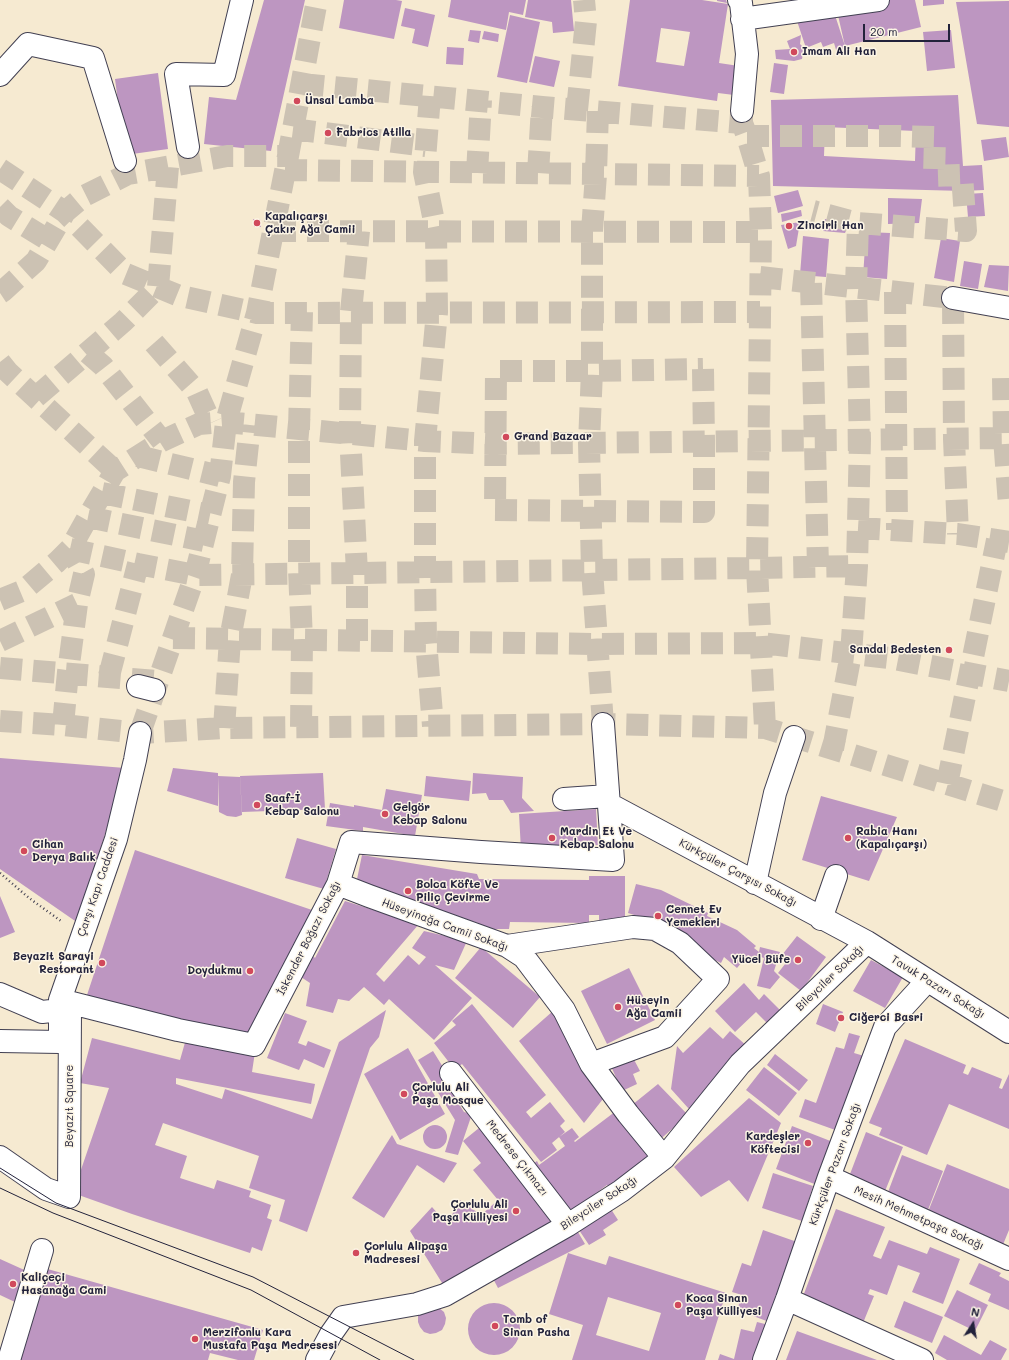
<!DOCTYPE html>
<html>
<head>
<meta charset="utf-8">
<style>
	body { margin:0 }
	#map { position:relative; width:1009px; height:1360px; overflow:hidden; background:#f6ead1; font-family:Mali,sans-serif }
	canvas { display:block }
	.north { position:absolute; left:953px; top:1304px; width:40px; height:40px; -webkit-text-stroke:3px #fcf5e5; paint-order:stroke; rotate:12deg; font-size:11px; font-weight:700; line-height:16px; text-align:center; color:#22223b }
	.north::after { content:''; display:block; margin:auto; width:14px; height:18px; background:#22223b; clip-path:polygon(50% 0,100% 100%,50% 72%,0 100%) }
	.scale { position:absolute; left:863px; top:24px; width:87px; height:18px; box-sizing:border-box; border:2px solid #22223b; border-top:0; padding-left:5px; font-size:12px; line-height:14px; white-space:nowrap; color:#22223b; -webkit-text-stroke:3px #fcf5e5; paint-order:stroke }
</style>
</head>
<body>
<div id="map">
<canvas width="1009" height="1360"></canvas>
<div class="north">N</div>
<div class="scale">20 m</div>
</div>
<script>
const ctx = document.querySelector('canvas').getContext('2d');
ctx.lineJoin = 'round';
function fill(path, color) {
  ctx.fillStyle = color;
  ctx.fill(path, 'evenodd');
}
function poly(rows) {
  const path = new Path2D();
  for (const r of rows) {
    if (r.length === 3) {
      path.moveTo(r[0] + r[2], r[1]);
      path.arc(r[0], r[1], r[2], 0, 2 * Math.PI);
      continue;
    }
    path.moveTo(r[0], r[1]);
    for (let i = 2; i < r.length; i += 2) path.lineTo(r[i], r[i + 1]);
  }
  return path;
}
function trace(path, color, width, dash) {
  ctx.strokeStyle = color;
  ctx.lineWidth = width;
  ctx.lineCap = dash ? 'butt' : 'round';
  ctx.setLineDash(dash || []);
  ctx.stroke(path);
}
function label(font, color, halo, rows, align = 'center') {
  ctx.font = font + ' Mali,sans-serif';
  ctx.lineWidth = 3;
  ctx.setLineDash([]);
  ctx.textBaseline = 'middle';
  ctx.strokeStyle = halo;
  ctx.fillStyle = color;
  for (const [text, x, y, turn = 0] of rows) {
    ctx.save();
    ctx.translate(x, y);
    ctx.rotate((+turn || 0) * Math.PI / 180);
    ctx.textAlign = isNaN(turn) ? turn : align;
    if (halo) ctx.strokeText(text, 0, 0);
    ctx.fillText(text, 0, 0);
    ctx.restore();
  }
}
fill(poly([
	[264,0,305,0,271,151,204,144,209,97,236,100],
	[344,0,396,0,402,1,394,39,339,28],
	[451,0,526,0,523,15,509,12,506,30,448,17],
	[528,0,571,0,574,31,553,33,552,22,525,17],
	[630,0,702,0,728,4,719,63,739,66,734,95,718,93,717,101,618,86],
	[661,28,690,32,684,66,656,62],
	[717,0,726,0,727,3,717,1],
	[793,0,915,0,921,27,845,46,847,50,837,53,834,43,823,47,821,42,806,48,796,18,799,17],
	[837,11,845,46,834,12],
	[923,0,944,0,944,4,923,6],
	[1009,1,1009,127,977,124,956,2],
	[405,8,435,15,428,47,412,43,415,29,401,26],
	[510,15,540,22,527,83,497,77],
	[470,30,481,31,479,43,468,41],
	[951,30,955,68,927,71,923,32],
	[484,31,499,34,498,42,482,39],
	[801,35,800,44,804,48,802,59,794,61,776,59,775,50,790,49,787,41],
	[447,47,464,48,463,65,446,64],
	[535,56,560,61,554,87,529,82],
	[774,63,788,65,784,94,770,92],
	[158,73,168,149,125,155,115,79],
	[958,95,963,166,982,165,984,190,964,191,773,186,771,100],
	[825,127,916,131,915,161,824,156],
	[1006,137,1009,157,984,161,981,140],
	[798,190,803,206,778,213,774,196],
	[983,193,985,216,968,217,966,194],
	[888,198,922,199,919,223,888,224],
	[801,210,802,216,782,222,781,214],
	[253,219,260,219,261,227,254,227],
	[825,219,849,224,845,233,823,231],
	[800,222,796,246,788,249,781,225],
	[866,232,890,233,887,279,863,277],
	[803,236,829,239,826,277,800,275],
	[941,238,960,241,954,282,934,278],
	[964,261,982,264,978,289,960,286],
	[989,265,1009,266,1008,291,984,287],
	[0,758,125,768,78,923,0,869],
	[173,768,218,773,218,806,167,791],
	[323,773,325,809,242,812,240,776],
	[473,773,523,777,522,798,534,811,511,813,503,800,489,800,486,793,472,794],
	[218,776,240,777,242,815,236,817,227,816,219,812],
	[426,776,471,781,469,801,424,796],
	[386,789,422,795,415,836,363,827,363,831,326,826,330,803,354,807,354,805,382,810],
	[821,796,897,817,869,881,802,860],
	[596,809,598,845,521,850,519,814],
	[297,838,336,849,324,889,285,878],
	[135,850,315,911,251,1037,87,995],
	[362,855,477,874,479,879,589,880,589,876,625,876,625,924,599,924,599,915,589,915,589,923,510,922,509,929,478,929,478,923,356,884],
	[636,884,661,890,708,913,707,916,737,930,756,946,754,948,759,952,760,947,780,952,774,971,780,977,770,989,757,986,764,958,758,956,755,961,748,955,737,968,724,957,721,963,692,949,647,919,628,913],
	[0,896,15,932,0,938],
	[345,901,419,924,376,974,384,982,408,955,419,965,426,957,412,948,424,931,467,941,454,970,435,965,472,998,434,1040,389,999,384,1005,364,987,349,1001,338,999,333,1013,306,1006,310,983,301,977,310,953,315,958],
	[797,936,826,957,801,991,778,973,789,959,782,955],
	[481,947,540,997,513,1028,455,978],
	[871,960,903,977,885,1008,853,991],
	[629,968,655,1020,607,1044,581,991],
	[744,983,759,1000,764,994,784,1014,771,1027,756,1012,735,1032,715,1011],
	[472,1004,546,1095,526,1112,531,1118,550,1102,565,1121,560,1126,565,1132,552,1143,557,1150,541,1162,462,1064,455,1070,434,1043,456,1025,452,1021],
	[823,1004,843,1012,835,1032,816,1024],
	[386,1010,379,1037,370,1048,307,1232,279,1221,285,1200,249,1188,259,1156,163,1123,155,1145,187,1156,180,1178,214,1189,217,1180,251,1191,249,1197,271,1205,267,1218,272,1220,262,1251,252,1247,250,1253,132,1214,73,1193,109,1088,80,1083,92,1038,180,1060,186,1039,255,1052,252,1072,315,1084,311,1104,176,1078,176,1084,222,1099,225,1089,312,1119,339,1042],
	[553,1011,563,1023,603,1099,584,1123,519,1041],
	[285,1013,307,1021,298,1043,306,1046,308,1041,331,1050,324,1068,304,1059,299,1070,267,1058],
	[710,1027,723,1039,730,1031,748,1047,689,1109,671,1089,677,1046,683,1053],
	[849,1033,860,1036,854,1053,864,1056,838,1131,799,1117,805,1099,816,1103,836,1047,844,1049],
	[905,1039,966,1065,963,1073,968,1075,972,1067,1002,1079,999,1088,1002,1089,1009,1074,1009,1129,949,1104,927,1155,879,1135,882,1128,869,1123],
	[408,1048,445,1114,400,1140,364,1074],
	[433,1051,464,1101,459,1104,464,1112,472,1114,458,1155,445,1152,455,1120,418,1060],
	[631,1054,640,1071,633,1074,637,1084,622,1091,610,1064],
	[775,1054,808,1080,799,1091,767,1065],
	[764,1067,797,1093,779,1116,746,1090],
	[658,1084,688,1115,656,1143,632,1105],
	[749,1098,781,1123,748,1202,729,1180,701,1197,674,1167],
	[616,1111,651,1159,610,1189,607,1185,564,1217,527,1168,537,1161,539,1165,565,1146,559,1137,572,1128,579,1137,574,1141,575,1142],
	[435,1137,12],
	[792,1126,833,1142,817,1185,776,1169],
	[479,1128,554,1220,447,1291,410,1231,432,1207,447,1224,460,1200,481,1215,498,1200,473,1170,481,1163,463,1141],
	[866,1132,903,1147,883,1196,847,1182],
	[392,1135,397,1144,457,1163,444,1183,417,1165,384,1218,352,1198],
	[902,1155,943,1171,926,1215,885,1200],
	[947,1164,1009,1189,1009,1230,1002,1247,926,1217],
	[773,1173,813,1186,802,1221,762,1208],
	[609,1206,618,1220,603,1230,606,1235,589,1245,579,1230],
	[836,1209,885,1227,873,1256,881,1259,889,1240,927,1254,930,1247,960,1259,943,1304,912,1292,920,1273,898,1265,887,1295,870,1289,868,1294,874,1296,863,1323,802,1299],
	[575,1227,585,1244,498,1288,489,1271],
	[763,1230,800,1243,772,1323,737,1310,742,1295,732,1292,742,1263,751,1266],
	[568,1253,606,1265,609,1256,726,1293,705,1360,572,1360,583,1325,549,1314],
	[608,1297,661,1313,649,1351,596,1335],
	[0,1259,31,1273,17,1303,0,1295],
	[979,1263,1001,1273,999,1276,1009,1281,1009,1310,988,1301,991,1294,969,1284],
	[44,1268,263,1330,254,1360,238,1360,210,1353,208,1360,18,1360],
	[957,1290,988,1305,975,1331,944,1316],
	[904,1301,943,1317,932,1343,894,1327],
	[494,1329,26],
	[439,1308,444,1312,446,1318,445,1324,442,1330,436,1333,430,1334,424,1332,420,1327,418,1322,418,1315,422,1310],
	[757,1322,773,1326,762,1360,718,1360,720,1354,734,1359,741,1329,754,1332],
	[797,1331,877,1360,786,1360],
	[944,1335,981,1355,990,1340,1007,1349,1001,1360,947,1360,935,1353]
]), '#bd96c1');
trace(poly([
	[302,84,542,107,742,123],
	[430,96,424,172,436,231,437,312,425,441,425,572,426,641,433,726],
	[577,110,586,21,584,0],
	[598,111,596,174,592,231,592,371,589,443,592,570,603,724],
	[742,111,742,123,747,136,759,176,761,232,757,568,765,728],
	[293,129,426,146],
	[747,136,897,136,935,137,934,176,962,175,966,231,858,223,813,211],
	[0,169,65,212,126,274,177,295,257,313,760,312],
	[285,170,759,176],
	[477,173,481,100],
	[538,173,542,107],
	[0,207,9,216,48,240],
	[274,231,761,232],
	[760,277,953,298,954,439,958,534],
	[811,283,818,567],
	[895,292,897,530],
	[0,293,3,291,36,261,65,212,84,196,128,174,227,156,288,156],
	[154,343,197,392,211,423],
	[88,353,103,366,162,441],
	[0,362,8,372,35,397,115,471],
	[703,369,704,441,704,512,495,510,496,371,592,371,703,369],
	[1003,378,1004,438,1009,505],
	[36,397,123,322,158,287,168,167],
	[138,456,220,476],
	[102,493,210,515],
	[88,517,204,541],
	[858,528,958,534,1009,542],
	[70,549,138,564,195,575,757,568,857,566],
	[0,600,24,590,57,562,70,549,88,517,115,471,162,441,199,424,226,422,425,441,496,444,1009,438],
	[173,638,597,644,761,643,889,658,1009,681],
	[0,641,77,604],
	[357,641,357,573,350,434,351,312,359,231],
	[0,668,157,681],
	[109,676,138,564],
	[0,721,63,725,140,733,224,728,603,724,765,728,1009,803],
	[63,725,68,672,77,604,84,574,70,549],
	[301,727,302,640,299,570,299,429,302,312],
	[224,728,230,639,242,575,244,482,250,425],
	[140,733,195,575,220,476,226,422,257,313,288,156,317,0],
	[833,749,851,654,857,566,860,439,856,287,858,223],
	[947,784,997,540]
]), '#ccc2b3', 22, [22, 11]);
const street = poly([
	[739,0,741,3,747,54,742,111],
	[742,19,878,0],
	[0,75,28,44,93,58,125,161],
	[188,147,176,74,224,75,242,0],
	[953,298,1009,308],
	[138,686,154,690],
	[564,799,608,796],
	[609,804,867,942,1009,1032],
	[755,883,775,793,794,737],
	[338,884,369,896,507,946,524,957,564,1010,591,1064,628,1114,664,1158],
	[821,919,836,876],
	[507,946,633,927,655,929,680,943,718,979,665,1037,591,1064],
	[0,994,42,1012,70,1009,69,1197,46,1189,0,1157],
	[60,1000,178,1030,254,1045,338,884,351,842,481,852,613,860,603,724],
	[0,1041,60,1042,60,1000,116,839,135,760,140,733],
	[451,1073,568,1225],
	[829,1177,1009,1259],
	[787,1299,922,1360],
	[9,1360,42,1250],
	[317,1360,331,1334,343,1317,417,1304,445,1295,568,1225,621,1191,664,1158,740,1064,867,942],
	[764,1360,787,1299,829,1177,885,1027,927,981]
]);
trace(street, '#424052', 24);
trace(poly([
	[0,873,29,898,61,921]
]), '#424052', 2.5, [1, 3]);
trace(street, '#fff', 22);
trace(poly([
	[0,1168,56,1203,253,1277,414,1360],
	[0,1188,53,1213,251,1290,380,1360]
]), '#22223b', 1);
for (const [x, y, r, color] of [
	[794,52,4,"#d1495b"],
	[297,101,4,"#d1495b"],
	[328,133,4,"#d1495b"],
	[257,223,4,"#d1495b"],
	[789,226,4,"#d1495b"],
	[506,437,4,"#d1495b"],
	[949,650,4,"#d1495b"],
	[257,805,4,"#d1495b"],
	[385,814,4,"#d1495b"],
	[552,838,4,"#d1495b"],
	[848,838,4,"#d1495b"],
	[24,851,4,"#d1495b"],
	[408,891,4,"#d1495b"],
	[658,916,4,"#d1495b"],
	[798,960,4,"#d1495b"],
	[102,963,4,"#d1495b"],
	[250,971,4,"#d1495b"],
	[618,1007,4,"#d1495b"],
	[841,1018,4,"#d1495b"],
	[404,1094,4,"#d1495b"],
	[808,1143,4,"#d1495b"],
	[516,1211,4,"#d1495b"],
	[356,1253,4,"#d1495b"],
	[13,1284,4,"#d1495b"],
	[678,1305,4,"#d1495b"],
	[495,1326,4,"#d1495b"],
	[195,1339,4,"#d1495b"]
]) {
  const dot = new Path2D();
  dot.arc(x, y, r, 0, 2 * Math.PI);
  ctx.fillStyle = color;
  ctx.fill(dot);
  trace(dot, '#fcf5e5', 1.5);
}
label('bold 11px', '#22223b', '#fcf5e5', [
	["Imam Ali Han",802,52],
	["Ünsal Lamba",305,101],
	["Fabrics Atilla",336,133],
	["Kapalıçarşı",265,217],
	["Çakır Ağa Camii",265,230],
	["Zincirli Han",797,226],
	["Grand Bazaar",514,437],
	["Sandal Bedesten",941,650,"right"],
	["Saaf-İ",265,799],
	["Kebap Salonu",265,812],
	["Gelgör",393,808],
	["Kebap Salonu",393,821],
	["Mardin Et Ve",560,832],
	["Kebap Salonu",560,845],
	["Rabia Hanı",856,832],
	["(Kapalıçarşı)",856,845],
	["Cihan",32,845],
	["Derya Balık",32,858],
	["Bolca Köfte Ve",416,885],
	["Piliç Çevirme",416,898],
	["Cennet Ev",666,910],
	["Yemekleri",666,923],
	["Beyazit Sarayi",94,957,"right"],
	["Restorant",94,970,"right"],
	["Yücel Büfe",790,960,"right"],
	["Doydukmu",242,971,"right"],
	["Hüseyin",626,1001],
	["Ağa Camii",626,1014],
	["Ciğerci Basri",849,1018],
	["Çorlulu Ali",412,1088],
	["Paşa Mosque",412,1101],
	["Kardeşler",800,1137,"right"],
	["Köftecisi",800,1150,"right"],
	["Çorlulu Ali",508,1205,"right"],
	["Paşa Külliyesi",508,1218,"right"],
	["Çorlulu Alipaşa",364,1247],
	["Madresesi",364,1260],
	["Kaliçeçi",21,1278],
	["Hasanağa Cami",21,1291],
	["Koca Sinan",686,1299],
	["Paşa Külliyesi",686,1312],
	["Tomb of",503,1320],
	["Sinan Pasha",503,1333],
	["Merzifonlu Kara",203,1333],
	["Mustafa Paşa Medresesi",203,1346]
], 'left');
label('11px', '#22223b', '#fcf5e5', [
	["Kürkçüler Çarşısı Sokağı",738,873,28],
	["Çarşı Kapı Caddesi",98,887,-71],
	["Hüseyinağa Camii Sokağı",445,925,20],
	["İskender Boğazı Sokağı",309,938,-63],
	["Bileyciler Sokağı",830,978,-44],
	["Tavuk Pazarı Sokağı",938,987,32],
	["Beyazıt Square",70,1106,-90],
	["Medrese Çıkmazı",517,1158,52],
	["Kürkçüler Pazarı Sokağı",835,1164,-70],
	["Bileyciler Sokağı",599,1203,-33],
	["Mesih Mehmetpaşa Sokağı",919,1218,24]
]);
</script>
</body>
</html>
